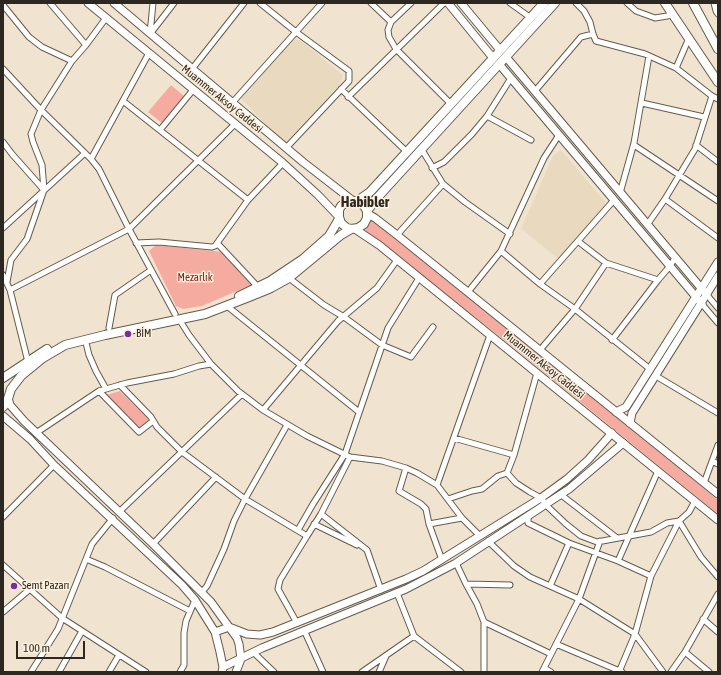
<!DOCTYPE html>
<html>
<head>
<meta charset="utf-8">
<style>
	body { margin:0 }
	#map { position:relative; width:721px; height:675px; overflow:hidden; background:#f0e4d1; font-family:"Asap Condensed",sans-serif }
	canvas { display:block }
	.frame { position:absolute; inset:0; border:4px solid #2c2821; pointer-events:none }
	.scale { position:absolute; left:16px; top:641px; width:69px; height:18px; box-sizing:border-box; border:2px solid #2c2821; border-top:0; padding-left:5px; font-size:12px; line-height:14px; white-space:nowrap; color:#2c2821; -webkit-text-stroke:3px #fdf1de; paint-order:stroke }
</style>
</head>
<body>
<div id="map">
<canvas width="721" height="675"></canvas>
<div class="frame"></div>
<div class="scale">100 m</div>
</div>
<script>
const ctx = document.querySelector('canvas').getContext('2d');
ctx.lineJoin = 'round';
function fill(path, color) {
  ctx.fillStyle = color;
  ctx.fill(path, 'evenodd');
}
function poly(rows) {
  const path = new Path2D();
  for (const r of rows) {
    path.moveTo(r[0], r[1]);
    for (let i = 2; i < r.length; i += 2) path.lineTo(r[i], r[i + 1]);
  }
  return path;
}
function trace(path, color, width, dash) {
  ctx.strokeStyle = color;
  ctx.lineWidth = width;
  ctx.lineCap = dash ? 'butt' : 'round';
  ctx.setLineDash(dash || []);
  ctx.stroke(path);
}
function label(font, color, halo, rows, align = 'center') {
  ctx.font = font + ' "Asap Condensed",sans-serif';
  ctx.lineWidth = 3;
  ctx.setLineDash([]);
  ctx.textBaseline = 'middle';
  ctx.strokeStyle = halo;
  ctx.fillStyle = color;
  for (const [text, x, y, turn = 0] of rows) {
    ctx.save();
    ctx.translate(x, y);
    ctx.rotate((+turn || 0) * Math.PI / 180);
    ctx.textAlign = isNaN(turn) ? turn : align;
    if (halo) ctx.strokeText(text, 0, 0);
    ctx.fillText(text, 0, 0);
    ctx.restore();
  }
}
fill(poly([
	[294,39,300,40,343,75,340,84,286,142,269,128,241,98],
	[561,150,606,203,559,259,521,229,553,156]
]), '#e8d9bf');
fill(poly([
	[171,85,184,96,162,123,148,112],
	[372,220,557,368,718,500,718,514,507,342,365,231],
	[156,245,223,252,253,284,202,306,183,309,176,306,149,251],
	[120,391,149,420,138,430,106,395]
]), '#f5aba0');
const minor = poly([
	[260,3,296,32,349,71,349,81,286,148],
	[371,3,391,22],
	[411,3,391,22,388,30,389,37,396,49,451,104],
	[510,3,531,18],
	[576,3,584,11,590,22,593,34,596,41,645,54,676,68,712,96,718,99],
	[627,3,636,11,655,18,673,15],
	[714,3,716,11,718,14],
	[3,5,29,37,42,47,72,61],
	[150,34,174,3],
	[150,34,153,3],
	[86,45,106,18],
	[676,68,689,38],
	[3,69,41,110,91,159,99,169,129,229,175,314],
	[192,69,244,3],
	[341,89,407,152],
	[535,91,581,37,593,34],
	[348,97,444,3],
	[123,101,248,200],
	[232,103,322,3],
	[642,103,704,117],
	[487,116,531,140],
	[160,130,193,90],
	[3,142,12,154,44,190],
	[634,145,718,201],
	[696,145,718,162],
	[422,150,443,184,465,202,510,234],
	[91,159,149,53],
	[432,168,444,162,472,134,487,116,511,78],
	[620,193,634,143,649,56],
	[665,199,718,238],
	[647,225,665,199,695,149,712,96],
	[3,228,85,153],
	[397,235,443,184],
	[579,242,606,263,658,280],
	[136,243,159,242,212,247,215,246,248,200,283,163],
	[217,243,258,287],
	[501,251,540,284,575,309,650,369],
	[3,275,10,290,28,362],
	[289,278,324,305,344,317,382,345,411,357,433,327],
	[7,282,11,260,27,239,44,190,42,165,33,142,31,134,41,110,72,61,86,45,50,3],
	[540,284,614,200],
	[10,290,129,229,235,124],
	[468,292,501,251,544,158,559,135],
	[707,295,718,308],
	[702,304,718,323],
	[227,306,359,412],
	[179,319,189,335,211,364,238,391,263,410,307,436,350,457,382,461,406,468,417,473,437,485,462,518,480,536],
	[109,328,115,295,151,270],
	[85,339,89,355,96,371,106,389],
	[612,340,658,280,670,266,675,258],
	[540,350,575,309,606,263],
	[537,373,514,455,507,473,516,483,530,492,541,498,548,507,566,524,581,536,597,542,651,532,667,523,679,521,689,512,695,501],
	[656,376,718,413],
	[120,385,151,417,157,427,182,452,245,499,307,536,280,580,278,589,297,623],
	[99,391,139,432,153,421],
	[263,410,338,321,377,288,397,260],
	[36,433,99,391,127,383,174,374,199,366,211,364],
	[454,438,514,455],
	[712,461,718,464],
	[406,468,399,491,421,504,426,509,429,524,442,560],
	[704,483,718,445],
	[437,485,490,335],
	[560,494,617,538],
	[448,499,472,491,482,489,498,476,507,473],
	[119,512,242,394],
	[321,514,367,550,381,590],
	[528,515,528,523,569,543,618,561],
	[3,517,54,465],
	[314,524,357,545],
	[429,524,462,518],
	[298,530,313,504,345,454,388,328,419,278],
	[307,536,321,514,350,457],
	[488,541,514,566,530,577,579,599,635,634,663,672],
	[153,544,216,477],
	[86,559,105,567,190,611],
	[456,563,466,584,477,604,484,622,484,672],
	[3,565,62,618,146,672],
	[651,576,618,561,658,471],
	[466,584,510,585],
	[550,586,569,543],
	[202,592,207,586,224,549,234,521,245,499,287,425],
	[397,593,414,636,461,672],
	[3,612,30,589],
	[703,619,718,632],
	[484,622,551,654],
	[304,630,323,672],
	[556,644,622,672],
	[253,652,274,672],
	[685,652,709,672],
	[544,668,551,672],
	[31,672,58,629,92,544,113,518],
	[59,672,82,631],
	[109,672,119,655],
	[180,672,184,665,184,633,186,621,195,600],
	[362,672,414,636],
	[379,672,386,656],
	[542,672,579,599,600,541],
	[619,672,635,634,651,576,679,521,701,557,718,577],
	[671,672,685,652,718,594]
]);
const tertiary = poly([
	[448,3,493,58],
	[461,3,500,50],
	[506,57,707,295],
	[499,64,702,304],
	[8,398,10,405,24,421,153,544,211,602,237,638,239,644,241,659,236,672],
	[616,412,626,407,718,262],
	[3,416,30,439,54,465,182,585,195,600,215,632,220,652,223,667,222,672],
	[630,423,632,413,718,276],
	[215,632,229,627,247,634,260,635,273,632,406,579,423,571,541,498,567,479,588,460,612,433],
	[223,667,262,648,406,589,456,563,569,489,623,443]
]);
const secondary = poly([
	[88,3,283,163,318,195,339,217],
	[114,3,303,162,352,200],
	[368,214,375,218,397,235,718,494],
	[355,229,379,245,718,520]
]);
const primary = poly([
	[665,3,718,82],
	[693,3,718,49],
	[357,201,370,192,544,3],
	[367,211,377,198,555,3],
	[239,296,270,281,303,259,329,236,339,219],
	[3,378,47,349],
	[3,407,7,402,11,389,21,376,43,358,65,345,105,335,205,314,249,297,271,288,289,278,341,235,351,229,358,228,364,224,367,218,367,211,363,204,357,201,348,201,341,206,339,210,339,217,341,223,347,228,351,229]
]);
trace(minor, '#655b4b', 7);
trace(tertiary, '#655b4b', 9);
trace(secondary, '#655b4b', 9);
trace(primary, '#655b4b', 10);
trace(minor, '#fff', 5);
trace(tertiary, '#fff', 7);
trace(secondary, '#fff', 7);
trace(primary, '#fff', 8);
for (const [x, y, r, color] of [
	[128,334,4,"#782ea1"],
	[14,586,4,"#782ea1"]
]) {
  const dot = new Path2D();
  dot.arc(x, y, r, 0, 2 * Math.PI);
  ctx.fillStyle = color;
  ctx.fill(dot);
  trace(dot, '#fdf1de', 1.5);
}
label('11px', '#2c2821', '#fdf1de', [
	["Muammer Aksoy Caddesi",222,99,39],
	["Muammer Aksoy Caddesi",544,365,39]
]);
label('11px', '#892019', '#fdf1de', [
	["Mezarlık",195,278]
]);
label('11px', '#2c2821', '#fdf1de', [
	["BİM",136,334],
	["Semt Pazarı",22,586]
], 'left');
label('bold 15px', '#2c2821', '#fdf1de', [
	["Habibler",365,202]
]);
</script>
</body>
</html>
